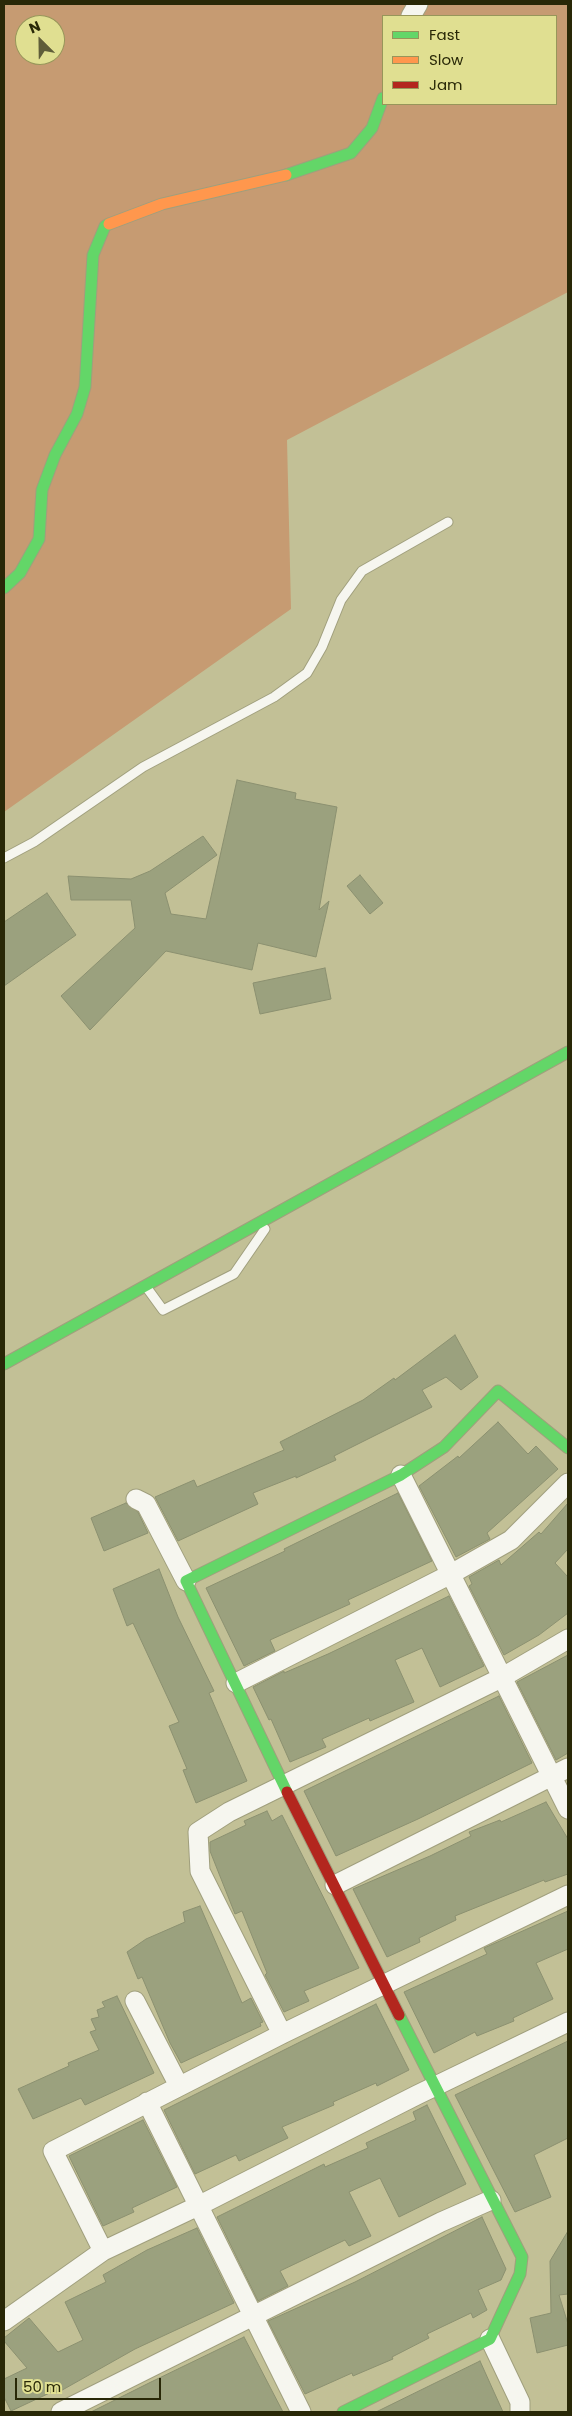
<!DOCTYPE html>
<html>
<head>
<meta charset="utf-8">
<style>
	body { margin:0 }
	#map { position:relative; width:572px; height:2416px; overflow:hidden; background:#c2c096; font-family:Poppins,sans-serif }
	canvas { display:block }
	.frame { position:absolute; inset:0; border:5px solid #292807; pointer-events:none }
	.legend { position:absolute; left:382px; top:15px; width:175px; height:90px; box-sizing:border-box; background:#e0df91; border:1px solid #97965a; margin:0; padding:6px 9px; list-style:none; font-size:15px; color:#292807 }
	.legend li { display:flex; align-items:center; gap:10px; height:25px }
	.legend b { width:25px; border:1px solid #97965a }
	.north { position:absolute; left:15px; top:15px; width:50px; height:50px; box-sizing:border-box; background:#e0df91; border:1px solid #97965a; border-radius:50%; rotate:337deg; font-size:14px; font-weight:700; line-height:20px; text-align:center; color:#292807 }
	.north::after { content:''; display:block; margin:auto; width:18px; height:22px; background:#5f5d39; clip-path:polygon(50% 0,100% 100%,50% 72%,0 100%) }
	.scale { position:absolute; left:15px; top:2378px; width:146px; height:22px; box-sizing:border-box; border:2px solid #292807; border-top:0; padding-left:6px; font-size:15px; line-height:18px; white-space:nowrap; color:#292807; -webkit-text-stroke:4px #e0df91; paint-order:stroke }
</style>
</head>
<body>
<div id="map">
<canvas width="572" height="2416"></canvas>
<div class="frame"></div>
<ul class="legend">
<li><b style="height:6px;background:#63d668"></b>Fast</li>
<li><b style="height:6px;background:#ff974d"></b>Slow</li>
<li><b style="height:6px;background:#b3261e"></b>Jam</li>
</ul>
<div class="north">N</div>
<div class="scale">50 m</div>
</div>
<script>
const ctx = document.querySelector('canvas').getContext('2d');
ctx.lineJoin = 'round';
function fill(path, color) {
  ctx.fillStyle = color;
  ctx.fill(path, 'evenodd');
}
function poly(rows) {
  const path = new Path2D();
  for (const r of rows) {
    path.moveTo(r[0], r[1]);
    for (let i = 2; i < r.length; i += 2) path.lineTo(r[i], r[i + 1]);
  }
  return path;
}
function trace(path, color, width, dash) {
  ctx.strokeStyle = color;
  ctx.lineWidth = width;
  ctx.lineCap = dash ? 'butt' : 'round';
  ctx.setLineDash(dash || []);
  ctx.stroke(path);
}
fill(poly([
	[4,4,568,4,568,292,287,440,291,609,4,812],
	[383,16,556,16,556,104,383,104],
	[25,25,55,25,55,55,25,55]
]), '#c69b72');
const building = poly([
	[237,780,296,793,295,799,337,807,319,910,329,901,316,957,258,943,252,970,166,951,90,1030,61,996,135,928,131,900,71,900,68,876,131,879,150,871,203,836,217,855,165,893,171,914,206,919,237,780],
	[360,875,383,903,370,914,347,886,360,875],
	[47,893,76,935,4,986,4,922,47,893],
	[325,968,331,999,260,1014,253,983,325,968],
	[455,1335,478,1377,461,1390,446,1377,422,1390,432,1407,334,1456,336,1460,296,1478,296,1476,253,1493,258,1504,178,1541,155,1497,194,1480,197,1487,284,1450,280,1442,363,1400,394,1378,395,1380,455,1335],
	[498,1422,528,1454,536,1446,558,1469,487,1533,490,1539,456,1557,419,1486,458,1456,459,1458,498,1422],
	[398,1493,432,1561,348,1600,350,1604,270,1640,275,1651,244,1666,206,1588,285,1551,284,1549,398,1493],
	[126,1503,138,1512,148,1533,104,1551,91,1518,126,1503],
	[568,1503,568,1549,555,1563,568,1577,568,1613,539,1635,504,1655,469,1586,472,1584,469,1577,499,1560,501,1565,539,1532,541,1534,568,1503],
	[159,1569,178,1617,214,1691,209,1693,247,1781,196,1803,183,1770,187,1769,169,1726,179,1722,133,1623,127,1626,113,1589,159,1569],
	[449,1596,484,1666,440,1687,422,1648,395,1660,414,1702,370,1721,369,1718,322,1739,326,1747,290,1762,271,1719,269,1720,253,1687,284,1671,284,1673,328,1654,449,1596],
	[568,1655,568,1753,556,1760,517,1682,568,1655],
	[499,1696,532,1763,418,1819,336,1856,304,1791,499,1696],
	[546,1802,568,1839,568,1874,545,1882,544,1880,455,1916,456,1920,419,1938,420,1942,387,1957,353,1889,430,1856,471,1836,469,1832,500,1820,501,1822,546,1802],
	[267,1811,272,1821,282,1815,359,1968,304,1991,309,2001,284,2012,265,1975,267,1973,242,1911,235,1914,210,1851,210,1842,246,1825,244,1821,267,1811],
	[200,1906,242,2003,251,1998,263,2022,260,2023,261,2026,181,2063,170,2043,142,1977,138,1979,127,1952,146,1939,185,1922,183,1912,200,1906],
	[568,1911,568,1949,536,1963,553,1999,513,2018,514,2021,477,2036,475,2032,434,2053,404,1992,487,1954,484,1948,568,1911],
	[117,1996,154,2073,85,2105,81,2098,33,2119,18,2089,69,2066,68,2063,99,2050,90,2032,96,2030,91,2019,99,2017,97,2010,105,2007,102,2002,117,1996],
	[376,2004,409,2070,377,2086,376,2083,333,2102,334,2105,282,2127,288,2138,239,2161,236,2155,195,2174,164,2110,376,2004],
	[568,2041,568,2138,534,2155,551,2197,515,2212,455,2095,568,2041],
	[427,2105,466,2184,399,2217,380,2178,349,2192,371,2236,349,2246,345,2240,280,2271,288,2286,258,2301,217,2217,324,2164,325,2167,368,2148,366,2143,416,2120,413,2112,427,2105],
	[143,2120,177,2187,132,2208,134,2212,103,2226,69,2156,143,2120],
	[482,2217,506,2269,501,2280,478,2290,487,2310,473,2318,471,2313,427,2334,429,2338,392,2357,393,2359,353,2376,352,2373,305,2394,268,2321,355,2282,482,2217],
	[197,2228,234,2303,135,2349,57,2393,56,2390,11,2411,4,2397,4,2379,27,2368,4,2341,4,2338,29,2318,58,2352,83,2340,65,2302,106,2282,103,2275,147,2250,197,2228],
	[568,2231,568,2294,559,2295,568,2324,568,2345,537,2353,530,2318,551,2313,550,2261,568,2231],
	[244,2337,283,2412,91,2412,151,2382,244,2337],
	[480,2361,503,2412,376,2412,480,2361]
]);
fill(building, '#9ba17e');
trace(building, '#8b9070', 1);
const lane = poly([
	[4,858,34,842,143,767,274,697,307,673,322,647,341,600,362,571,448,522],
	[147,1288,163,1310,234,1274,265,1229]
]);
const street = poly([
	[411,16,418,4],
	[401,1475,568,1809],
	[136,1499,146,1504,186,1581],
	[236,1683,451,1574,511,1540,568,1483],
	[335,1885,568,1768],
	[135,2001,179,2086],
	[282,2034,200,1871,198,1832,229,1812,501,1678,568,1639],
	[147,2102,301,2412],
	[103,2251,53,2151,282,2034,568,1895],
	[4,2321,103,2251,198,2206,417,2095,568,2022],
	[490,2339,520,2402,520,2412],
	[61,2412,441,2222,491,2200]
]);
const fast = poly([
	[286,175,351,153,372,128,383,98],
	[4,588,20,573,39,539,42,490,55,455,77,414,85,387,93,255,105,226,109,224],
	[4,1364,568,1052],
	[287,1792,186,1581,401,1475,444,1447,498,1391,568,1448],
	[343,2412,490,2339,520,2274,522,2257,399,2015]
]);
const slow = poly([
	[109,224,162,204,286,175]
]);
const jam = poly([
	[287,1792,399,2015]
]);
trace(lane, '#a09f7d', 11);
trace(street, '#a09f7d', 21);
trace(fast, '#a09f7d', 13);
trace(slow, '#a09f7d', 13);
trace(jam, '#a09f7d', 13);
trace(lane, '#f6f6ef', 9);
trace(street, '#f6f6ef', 19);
trace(fast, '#63d668', 11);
trace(slow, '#ff974d', 11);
trace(jam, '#b3261e', 11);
</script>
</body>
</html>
